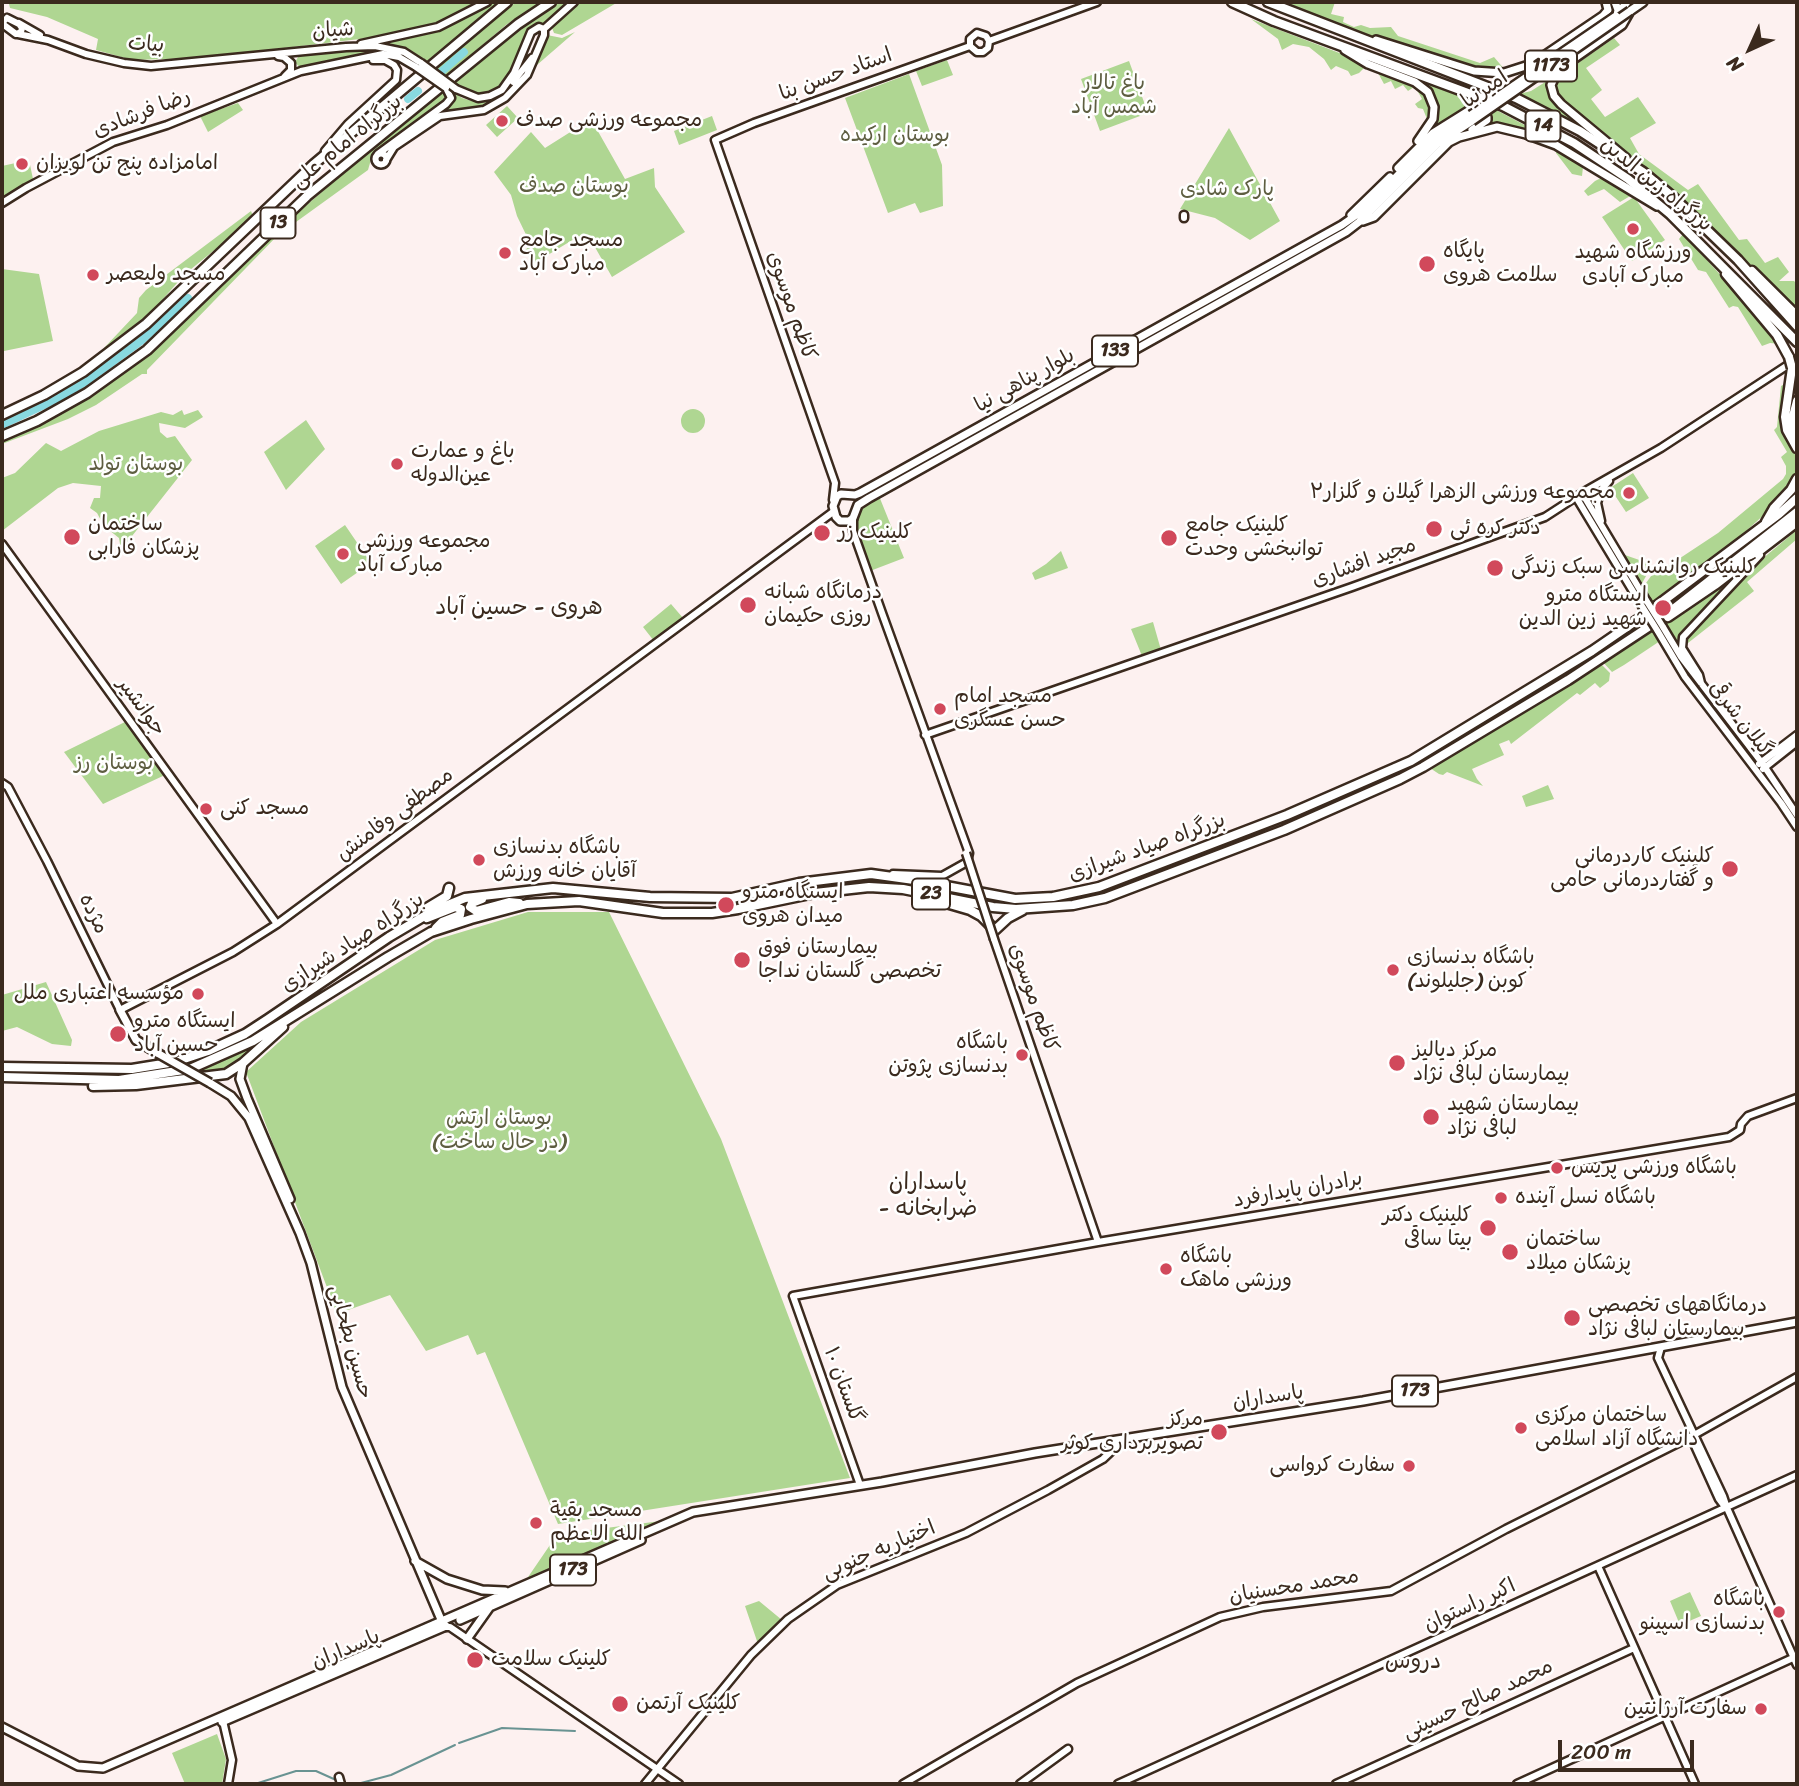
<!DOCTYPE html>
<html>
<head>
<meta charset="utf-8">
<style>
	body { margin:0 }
	#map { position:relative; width:1799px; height:1786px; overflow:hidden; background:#fdf1f0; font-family:Sriracha,sans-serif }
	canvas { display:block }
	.frame { position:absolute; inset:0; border:4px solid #3b2a1e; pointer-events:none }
	.north { position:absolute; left:1715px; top:14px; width:70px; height:70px; -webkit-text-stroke:5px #fff; paint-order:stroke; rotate:225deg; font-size:19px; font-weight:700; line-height:28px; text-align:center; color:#3b2a1e }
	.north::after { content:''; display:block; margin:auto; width:24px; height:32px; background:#3b2a1e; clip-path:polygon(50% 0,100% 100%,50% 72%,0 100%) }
	.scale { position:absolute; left:1558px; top:1740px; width:136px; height:32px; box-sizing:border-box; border:4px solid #3b2a1e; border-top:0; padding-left:9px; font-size:21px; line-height:24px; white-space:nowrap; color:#3b2a1e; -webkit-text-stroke:5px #fff; paint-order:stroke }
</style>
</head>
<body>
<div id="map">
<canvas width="1799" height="1786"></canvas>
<div class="frame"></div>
<div class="north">N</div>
<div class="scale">200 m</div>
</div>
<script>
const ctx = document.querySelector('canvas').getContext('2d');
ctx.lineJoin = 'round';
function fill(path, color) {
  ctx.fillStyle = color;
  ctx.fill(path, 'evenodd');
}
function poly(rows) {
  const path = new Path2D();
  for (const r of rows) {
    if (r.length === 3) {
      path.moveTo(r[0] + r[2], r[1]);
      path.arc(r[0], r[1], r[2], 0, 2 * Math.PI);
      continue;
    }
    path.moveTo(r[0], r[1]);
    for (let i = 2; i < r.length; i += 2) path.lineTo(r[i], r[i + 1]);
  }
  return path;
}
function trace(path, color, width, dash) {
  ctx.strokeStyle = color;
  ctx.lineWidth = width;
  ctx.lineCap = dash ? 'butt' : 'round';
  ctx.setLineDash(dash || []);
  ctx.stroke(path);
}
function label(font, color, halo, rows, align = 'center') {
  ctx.font = font + ' Sriracha,"Playpen Sans Arabic",sans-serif';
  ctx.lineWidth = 5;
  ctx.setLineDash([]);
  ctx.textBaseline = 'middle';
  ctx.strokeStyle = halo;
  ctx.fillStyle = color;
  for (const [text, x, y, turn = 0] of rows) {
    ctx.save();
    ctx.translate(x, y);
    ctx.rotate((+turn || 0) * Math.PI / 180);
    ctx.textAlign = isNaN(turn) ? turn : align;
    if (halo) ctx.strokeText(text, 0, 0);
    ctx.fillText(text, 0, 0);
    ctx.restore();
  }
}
fill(poly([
	[19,2,481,2,441,22,368,38,201,58,132,60,96,50,98,39,47,17,10,8,9,4],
	[491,2,500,2,426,64,395,46,368,45,431,32,462,19],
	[516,2,540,2,506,25,444,78,433,70],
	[559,2,572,2,545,25,538,25,530,31,514,71,502,86,488,94,478,96,458,89,453,92,462,98,472,101,484,101,496,98,504,93,530,63,528,70,510,92,489,106,436,115,454,98,451,94,372,156,368,170,278,235,147,370,147,374,142,374,96,405,68,419,2,444,2,442,74,407,114,381,170,335,295,215,366,154,518,29],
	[578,2,618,2,562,35,554,33,552,28,555,23],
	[1278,2,1293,4,1335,2,1331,14,1344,17,1343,22,1354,27,1361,25,1370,28,1391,27,1398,36,1480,63,1494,57,1505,70,1475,69,1322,21],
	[1251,19,1355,59,1366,66,1359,73,1351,76,1348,71,1336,66,1331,70,1324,59,1309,47,1293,44,1282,50,1278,39],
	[575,32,530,71,547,35,562,38],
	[1614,38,1620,45,1586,68,1602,90,1591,99,1605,117,1638,97,1656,123,1630,138,1639,154,1688,190,1698,184,1739,240,1747,239,1765,263,1778,257,1789,272,1779,281,1794,281,1797,284,1797,311,1678,194,1564,105,1556,95,1553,83,1555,79],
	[376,48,393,51,416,62,415,64,385,52,323,62,304,68,300,68,295,62,300,54],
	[947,60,953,75,922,86,916,71],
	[1129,61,1148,113,1100,131,1081,79],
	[1386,68,1468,97,1483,104,1478,107,1469,106,1418,143,1434,123,1432,94],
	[1377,71,1415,85,1425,92,1431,106,1429,123,1425,128,1423,123,1427,119,1423,109,1418,108,1415,104,1422,99,1418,92,1414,87,1408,91,1403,85,1395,89,1391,81,1384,84],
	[909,74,942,165,943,206,920,213,915,203,888,213,845,98],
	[1550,79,1549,87,1597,136,1519,94,1531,91],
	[238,103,243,110,208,132,200,116],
	[507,106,518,118,497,137,486,125],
	[1496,110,1582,155,1641,195,1547,139,1504,125,1475,130,1490,121,1492,113],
	[712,116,717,130,679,145,674,131],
	[591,119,625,179,654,168,655,187,685,232,612,277,592,242,585,246,579,236,533,264,525,250,531,245,517,216,511,195,494,172,531,132,545,148],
	[1229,128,1280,221,1250,240,1215,218,1180,209],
	[1556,149,1579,162,1583,167,1582,176,1572,174,1556,153],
	[29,160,33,179,2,199,2,166],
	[1601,178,1607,179,1632,195,1620,202,1604,189,1588,196,1584,191,1595,181],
	[1634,197,1665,240,1632,261,1602,217],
	[251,211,253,216,233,235,185,274,141,324,107,351,104,348,137,313,139,298,146,290],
	[1683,234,1736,292,1780,344,1770,343,1762,346,1738,307,1733,306,1729,308,1706,272,1698,270,1679,239],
	[2,269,39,274,53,341,4,351,2,339],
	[1250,280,1251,282,1087,373,977,432],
	[1790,381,1785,401,1797,453,1795,480,1778,502,1722,553,1651,607,1644,592,1646,583,1654,572,1656,574,1718,533,1783,479,1786,474,1786,466,1781,457,1787,452,1774,430,1777,427,1781,386],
	[693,421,12],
	[182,410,184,415,198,410,203,417,185,428,159,423,160,432,167,438,175,436,192,460,121,550,119,538,104,526,97,513,90,508,94,498,100,498,101,486,73,483,58,488,2,531,2,478,15,473,46,443,61,451,99,431,161,412,173,415],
	[306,420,325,449,286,490,264,452],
	[1633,473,1649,498,1626,512,1610,488],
	[879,496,904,558,870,571,856,526,861,506],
	[1797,502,1797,507,1657,616,1655,612],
	[345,525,371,563,341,584,315,546],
	[1797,530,1797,539,1747,582,1754,591,1688,643,1685,642,1684,640,1750,569],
	[1061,551,1068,568,1035,580,1032,573,1046,564],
	[1622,554,1648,563,1650,569,1641,585],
	[1756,554,1680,644,1698,676,1662,624],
	[671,604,683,618,654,641,643,627],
	[1153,622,1161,650,1142,656,1131,629],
	[1653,628,1660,641,1624,665,1612,672,1602,661],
	[1600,663,1610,673,1609,681,1600,688,1595,683,1580,695,1577,693,1511,744,1509,740,1499,744,1504,755,1472,769,1477,779,1483,786,1447,772,1443,775,1439,774,1430,768],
	[127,721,165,775,103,804,64,752],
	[1548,785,1554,799,1526,807,1522,796],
	[528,912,609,912,721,1139,850,1478,558,1524,485,1352,477,1355,468,1335,426,1351,390,1295,337,1314,246,1072,301,1022,435,940],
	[46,982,72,1040,71,1046,52,1044,17,1027,2,1031,2,995],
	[276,1032,239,1065,224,1072,215,1070,202,1076,193,1071,244,1050],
	[669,1520,524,1583,552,1542,560,1537,574,1532],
	[1690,1592,1701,1616,1680,1625,1670,1601],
	[759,1601,782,1620,758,1644,745,1606],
	[217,1734,226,1759,222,1784,185,1784,172,1753]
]), '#afd692');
trace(poly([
	[459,1743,502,1728,575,1731],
	[344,1783,361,1783,391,1775,455,1745],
	[255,1784,296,1771,316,1771,336,1780]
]), '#699392', 2);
trace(poly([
	[441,72,464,52],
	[408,99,418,91],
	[2,425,55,400,85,382,141,341,188,298]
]), '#88d9e0', 8);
const tertiary = poly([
	[1184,218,1184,215],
	[1661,1347,1658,1358,1723,1496,1727,1508,1797,1665],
	[1694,1438,1695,1446,1719,1499,1725,1507],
	[1598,1566,1695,1784],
	[223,1721,232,1760,228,1784],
	[339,1777,341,1784],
	[903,1784,1077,1683,1220,1617,1263,1607,1391,1591,1506,1529,1694,1435,1797,1377],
	[1020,1784,1068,1749],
	[1118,1784,1797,1475],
	[1336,1784,1634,1648],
	[1517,1784,1795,1657]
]);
const secondary = poly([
	[7,18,19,24,22,28,21,32,16,34,4,25,3,22,7,18],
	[19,23,40,35],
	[544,29,574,2],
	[18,34,48,40,86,54,124,63,151,66,346,47,375,46,404,52,421,63],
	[989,41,1097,2],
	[361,44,438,27,487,2],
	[970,46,970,39,977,33,986,36,989,41],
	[970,46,977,52,983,52,988,48,989,41],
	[278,56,284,57,291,63,291,70,285,76],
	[513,82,532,58],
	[325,151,348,124,396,80,397,70,394,65,385,60,373,60],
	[381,159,5.5],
	[378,154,446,104,451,98,446,88],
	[386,160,394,147,440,116,484,110,505,98,527,75,544,35,544,29,539,27,531,32,514,73,502,90,490,96,478,98,456,89],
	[2,203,26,188,113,142,167,125,301,71,383,54,399,57,416,67],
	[1582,493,1646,600],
	[1576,497,1640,603],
	[833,500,835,483,715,140,754,123,970,46],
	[853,518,853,531,882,613,969,853,967,862,942,876,893,874],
	[1601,521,1597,503,1601,490,1609,481],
	[2,544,277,924],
	[1663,627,1681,657,1762,763,1797,815],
	[1657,630,1685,677,1781,803,1797,827],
	[1701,683,1699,675,1682,648,1683,637,1760,555],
	[925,735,1352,587,1545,517,1582,493,1661,448,1797,359],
	[1759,764,1797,735],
	[1763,769,1797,742],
	[2,783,8,787,47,861,120,1010,233,952,277,924,833,512],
	[994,939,1098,1242],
	[860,1485,793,1296,1098,1242,1729,1137,1740,1130,1741,1124,1748,1116,1797,1098],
	[444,1627,450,1627,679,1784],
	[645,1784,751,1655,788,1619,837,1585,966,1533,1048,1490,1103,1459,1123,1440]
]);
const primary = poly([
	[1615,2,1618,10,1617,15],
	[1616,16,1627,2],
	[1376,40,1474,71,1504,73,1532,64,1603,16,1608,10,1606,2],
	[1345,50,1368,64,1415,82,1428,92,1434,107,1433,119,1418,141],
	[1471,115,1432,140,1365,209,1342,225,860,493,855,495,841,494,837,496,833,506,836,517,840,521,849,521,853,518,858,505,869,498,1346,232,1359,222,1438,143,1472,121],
	[1626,158,1561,104,1554,96,1551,85,1558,70,1622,25,1630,11,1643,2],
	[1398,168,1433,133,1473,108,1487,117,1487,120,1472,130],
	[1351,215,1390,177],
	[1363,221,1374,217,1449,142,1459,137,1497,127,1526,134,1556,145,1657,206],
	[120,1010,136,1040,159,1054],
	[243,1063,240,1079,247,1098,290,1199],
	[210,1083,231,1096,249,1118,300,1233,311,1263,342,1387,442,1622],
	[415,1561,447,1579,482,1590,505,1591],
	[460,1620,641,1540],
	[467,1639,489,1608],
	[222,1722,446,1626],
	[2,1727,78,1766,103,1768,693,1512,882,1482,1035,1453,1363,1401,1797,1322]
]);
const trunk = poly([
	[1232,2,1274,21,1503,106,1574,143,1628,179,1670,214,1797,342],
	[1268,2,1516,98,1580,131,1643,172,1673,197,1738,260,1797,326],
	[1752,271,1797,316],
	[1726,274,1777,335,1789,357],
	[1792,368,1785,417,1787,430,1797,448],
	[1797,401,1792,420,1797,435],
	[2,415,44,395,83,372,146,324,314,164,507,2],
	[2,436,37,421,87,393,147,350,307,196,518,24,551,2],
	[1766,522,1774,508,1791,490,1797,479],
	[1668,617,1715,585,1797,522],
	[922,896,970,910,981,916,995,930,1008,918,1023,910],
	[482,899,472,903,470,907,476,911,509,902,519,903],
	[427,908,447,896,449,888],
	[427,918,455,907,461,909,460,915,442,922,436,928],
	[2,1067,132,1069,175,1062,208,1051,245,1034,268,1019,389,937,433,911,465,898,553,888,650,897,732,898,799,883,871,874,914,880,1015,899,1053,897,1099,887,1287,815,1411,761,1592,651,1643,616,1779,514,1797,498],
	[2,1077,119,1080,190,1069,253,1041,388,957,431,932,471,919,527,904,579,901,663,913,712,913,738,909,815,893,869,887,903,889,993,907,1016,909,1073,905,1105,898,1284,830,1400,779,1423,767,1568,680,1662,618,1797,512],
	[93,1086,136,1085,226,1074,243,1063,283,1027]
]);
trace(tertiary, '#3b2a1e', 11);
trace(secondary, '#3b2a1e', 11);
trace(primary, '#3b2a1e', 12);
trace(trunk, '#3b2a1e', 13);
trace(tertiary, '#fff', 6);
trace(secondary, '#fff', 6);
trace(primary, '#fff', 7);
trace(trunk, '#fff', 8);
const secondaryBridge = poly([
	[421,63,456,89],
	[416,67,446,88],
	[1646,600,1663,627],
	[1640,603,1657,630],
	[966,853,994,939]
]);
const primaryBridge = poly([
	[1471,115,1616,16],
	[1472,121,1630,11],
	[159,1054,210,1083]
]);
const trunkBridge = poly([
	[1789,357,1792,368]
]);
trace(secondaryBridge, '#3b2a1e', 11, []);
trace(primaryBridge, '#3b2a1e', 12, []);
trace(trunkBridge, '#3b2a1e', 13, []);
trace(secondaryBridge, '#fff', 6);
trace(primaryBridge, '#fff', 7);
trace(trunkBridge, '#fff', 8);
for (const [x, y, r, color] of [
	[502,121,7,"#d1495b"],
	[22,164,7,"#d1495b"],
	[1633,229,7,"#d1495b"],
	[505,253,7,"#d1495b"],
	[1427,264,9,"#d1495b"],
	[93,275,7,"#d1495b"],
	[397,464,7,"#d1495b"],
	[1629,493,7,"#d1495b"],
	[1434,529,9,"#d1495b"],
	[822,533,9,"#d1495b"],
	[72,537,9,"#d1495b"],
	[1169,538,9,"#d1495b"],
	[343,554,7,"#d1495b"],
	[1495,568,9,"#d1495b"],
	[748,605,9,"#d1495b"],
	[1663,608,9,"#d1495b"],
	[940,709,7,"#d1495b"],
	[206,809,7,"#d1495b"],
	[479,860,7,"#d1495b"],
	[1730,869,9,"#d1495b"],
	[726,905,9,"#d1495b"],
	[742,960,9,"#d1495b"],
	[1393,970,7,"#d1495b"],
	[198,994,7,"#d1495b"],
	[118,1034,9,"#d1495b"],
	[1022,1055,7,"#d1495b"],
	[1397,1063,9,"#d1495b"],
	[1431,1117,9,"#d1495b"],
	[1557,1168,7,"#d1495b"],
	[1501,1198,7,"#d1495b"],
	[1488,1228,9,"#d1495b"],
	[1510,1252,9,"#d1495b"],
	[1166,1269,7,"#d1495b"],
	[1572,1318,9,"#d1495b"],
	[1521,1428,7,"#d1495b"],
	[1219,1432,9,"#d1495b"],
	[1409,1466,7,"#d1495b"],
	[536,1523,7,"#d1495b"],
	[1779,1612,7,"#d1495b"],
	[475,1660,9,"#d1495b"],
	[620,1704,9,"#d1495b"],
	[1761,1709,7,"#d1495b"]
]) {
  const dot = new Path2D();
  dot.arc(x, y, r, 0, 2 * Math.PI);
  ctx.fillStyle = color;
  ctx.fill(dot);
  trace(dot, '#fff', 2.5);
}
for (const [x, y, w] of [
	[1551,66,52],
	[1543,126,35],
	[278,223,35],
	[1115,351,46],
	[931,894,38],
	[1415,1391,46],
	[573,1570,46]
]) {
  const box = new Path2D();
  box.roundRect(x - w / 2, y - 15.5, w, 31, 5);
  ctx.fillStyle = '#fff';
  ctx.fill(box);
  trace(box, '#3b2a1e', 2);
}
label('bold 19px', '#3b2a1e', null, [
	["1173",1551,66],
	["14",1543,126],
	["13",278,223],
	["133",1115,351],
	["23",931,894],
	["173",1415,1391],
	["173",573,1570]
]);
label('21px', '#3b2a1e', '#fff', [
	["شیان",333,31,-4],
	["بیات",146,45,4],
	["استاد حسن بنا",836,75,-20],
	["امیرنیا",1485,90,-34],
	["رضا فرشادی",142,114,-21],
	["بزرگراه امام علی",347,142,-39],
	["بزرگراه زین الدین",1656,185,39],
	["کاظم موسوی",791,306,71],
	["بلوار پناهی نیا",1025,381,-29],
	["مجید افشاری",1364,563,-20],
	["جوانشیر",141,707,54],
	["گیلان شرقی",1740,719,52],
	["مصطفی وفامنش",395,815,-37],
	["بزرگراه صیاد شیرازی",1147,848,-20],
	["مژده",93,914,64],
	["بزرگراه صیاد شیرازی",353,943,-33],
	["کاظم موسوی",1033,998,71],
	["برادران پایدارفرد",1298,1190,-10],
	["حسین بطحایی",350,1342,75],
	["گلستان ۱۰",843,1385,70],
	["پاسداران",1268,1398,-9],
	["اختیاریه جنوبی",879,1551,-23],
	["محمد محسنیان",1294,1587,-9],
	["اکبر راستوان",1470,1606,-25],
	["پاسداران",346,1650,-23],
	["محمد صالح حسینی",1478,1700,-25]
]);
label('21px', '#5e5e41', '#fff', [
	["باغ تالار",1114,84],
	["شمس آباد",1114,108],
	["بوستان ارکیده",895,136],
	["بوستان صدف",574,187],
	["پارک شادی",1227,190],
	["بوستان تولد",136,465],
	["بوستان رز",114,764],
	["بوستان ارتش",499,1119],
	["(در حال ساخت)",499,1143]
]);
label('21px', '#3b2a1e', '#fff', [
	["مجموعه ورزشی صدف",516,121],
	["امامزاده پنج تن لویزان",36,164],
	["مسجد جامع",519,241],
	["مبارک آباد",519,265],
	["پایگاه",1443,252],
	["سلامت هروی",1443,276],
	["ورزشگاه شهید",1633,253,"center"],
	["مبارک آبادی",1633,277,"center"],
	["مسجد ولیعصر",107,275],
	["باغ و عمارت",411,452],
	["عین‌الدوله",411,476],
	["مجموعه ورزشی الزهرا گیلان و گلزار۲",1615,493,"right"],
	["ساختمان",88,525],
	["پزشکان فارابی",88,549],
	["کلینیک جامع",1185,526],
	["توانبخشی وحدت",1185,550],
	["دکتر کره ئی",1450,529],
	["کلینیک زر",838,533],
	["مجموعه ورزشی",357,542],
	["مبارک آباد",357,566],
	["کلینیک روانشناسی سبک زندگی",1511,568],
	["درمانگاه شبانه",764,593],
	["روزی حکیمان",764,617],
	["ایستگاه مترو",1647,596,"right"],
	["شهید زین الدین",1647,620,"right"],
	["مسجد امام",954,697],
	["حسن عسگری",954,721],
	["مسجد کنی",220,809],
	["باشگاه بدنسازی",493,848],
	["آقایان خانه ورزش",493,872],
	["کلینیک کاردرمانی",1714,857,"right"],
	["و گفتاردرمانی حامی",1714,881,"right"],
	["ایستگاه مترو",742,893],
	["میدان هروی",742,917],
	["بیمارستان فوق",758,948],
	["تخصصی گلستان نداجا",758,972],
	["باشگاه بدنسازی",1407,958],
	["کوبن (جلیلوند)",1407,982],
	["مؤسسه اعتباری ملل",184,994,"right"],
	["ایستگاه مترو",134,1022],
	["حسین آباد",134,1046],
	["باشگاه",1008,1043,"right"],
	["بدنسازی پژوتن",1008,1067,"right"],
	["مرکز دیالیز",1413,1051],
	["بیمارستان لبافی نژاد",1413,1075],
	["بیمارستان شهید",1447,1105],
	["لبافی نژاد",1447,1129],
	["باشگاه ورزشی پریس",1571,1168],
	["باشگاه نسل آینده",1515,1198],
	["کلینیک دکتر",1472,1216,"right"],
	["بیتا ساقی",1472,1240,"right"],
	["ساختمان",1526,1240],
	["پزشکان میلاد",1526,1264],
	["باشگاه",1180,1257],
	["ورزشی ماهک",1180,1281],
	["درمانگاههای تخصصی",1588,1306],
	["بیمارستان لبافی نژاد",1588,1330],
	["ساختمان مرکزی",1535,1416],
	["دانشگاه آزاد اسلامی",1535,1440],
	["مرکز",1203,1420,"right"],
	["تصویربرداری کوثر",1203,1444,"right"],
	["سفارت کرواسی",1395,1466,"right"],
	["مسجد بقیة",550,1511],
	["الله الاعظم",550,1535],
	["باشگاه",1765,1600,"right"],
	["بدنسازی اسپینو",1765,1624,"right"],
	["کلینیک سلامت",491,1660],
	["کلینیک آرتمن",636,1704],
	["سفارت آرژانتین",1747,1709,"right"]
], 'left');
label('23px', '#3b2a1e', '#fff', [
	["هروی - حسین آباد",519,608],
	["پاسداران",928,1183],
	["- ضرابخانه",928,1209],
	["دروس",1413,1662]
]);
</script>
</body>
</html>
